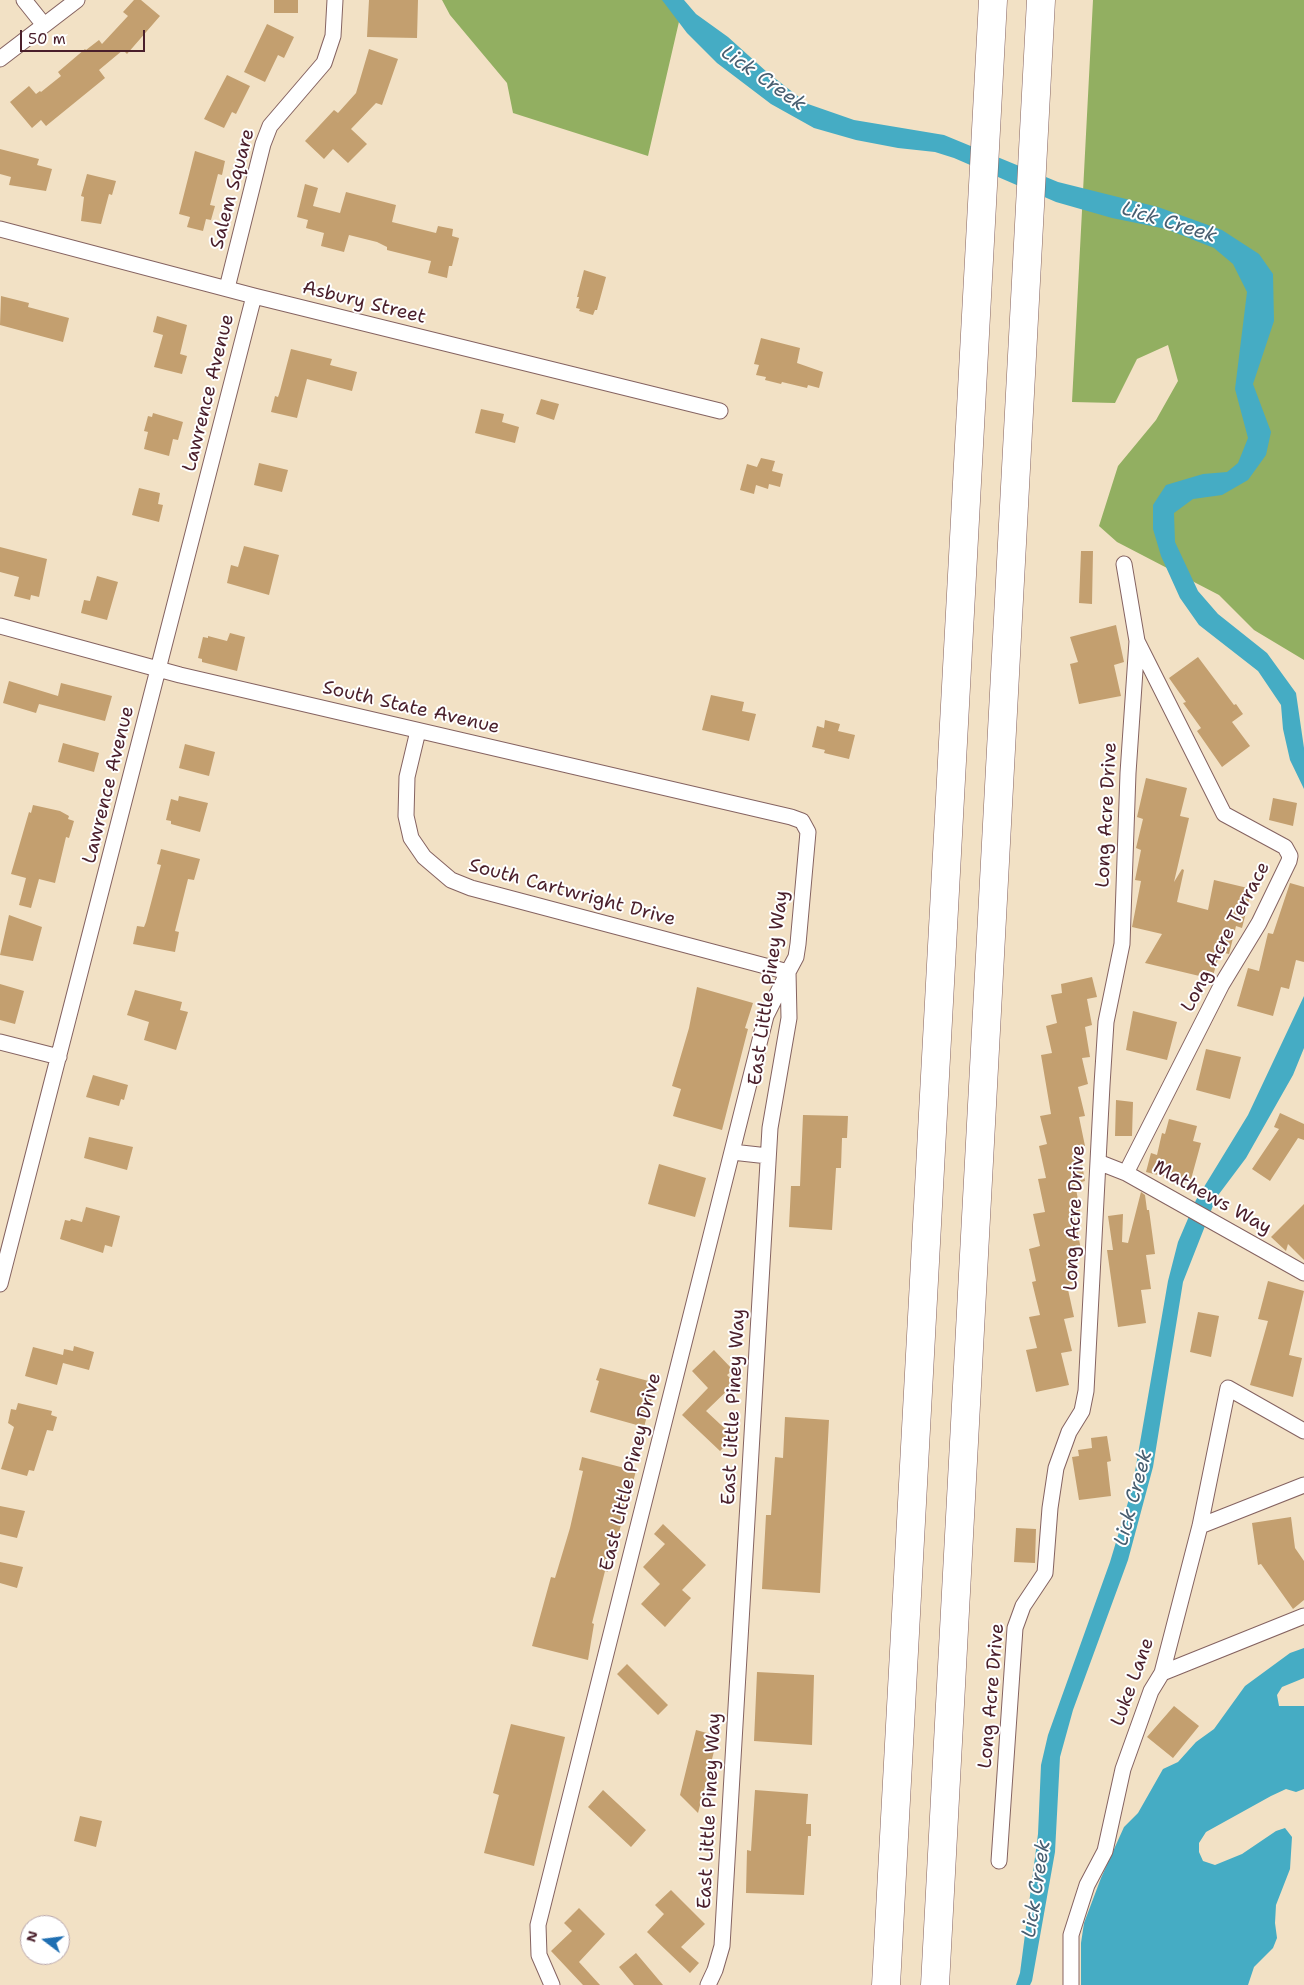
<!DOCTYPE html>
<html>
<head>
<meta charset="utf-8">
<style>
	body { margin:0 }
	#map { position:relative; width:1304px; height:1985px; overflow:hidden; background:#f2e1c5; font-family:"Shantell Sans",sans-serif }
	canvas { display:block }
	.north { position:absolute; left:20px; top:1915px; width:50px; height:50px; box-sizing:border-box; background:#fff; border:1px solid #b7a5aa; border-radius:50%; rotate:285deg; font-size:14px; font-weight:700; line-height:20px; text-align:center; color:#4a1f2b }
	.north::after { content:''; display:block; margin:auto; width:18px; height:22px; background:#1f6fb2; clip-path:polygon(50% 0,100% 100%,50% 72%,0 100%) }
	.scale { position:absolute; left:20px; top:30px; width:125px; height:22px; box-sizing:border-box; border:2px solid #4a1f2b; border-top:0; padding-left:6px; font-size:15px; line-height:18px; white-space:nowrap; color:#4a1f2b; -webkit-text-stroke:4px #fff; paint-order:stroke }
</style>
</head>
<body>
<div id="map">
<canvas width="1304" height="1985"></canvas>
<div class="north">N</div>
<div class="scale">50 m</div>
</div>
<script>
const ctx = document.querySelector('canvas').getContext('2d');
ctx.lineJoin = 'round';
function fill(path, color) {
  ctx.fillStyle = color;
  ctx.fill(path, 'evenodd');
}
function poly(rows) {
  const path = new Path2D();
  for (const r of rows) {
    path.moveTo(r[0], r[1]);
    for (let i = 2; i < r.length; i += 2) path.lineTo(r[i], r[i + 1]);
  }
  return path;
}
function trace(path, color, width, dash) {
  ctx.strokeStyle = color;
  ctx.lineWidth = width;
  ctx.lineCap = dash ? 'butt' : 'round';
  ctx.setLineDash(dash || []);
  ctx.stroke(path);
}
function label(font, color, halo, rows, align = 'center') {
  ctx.font = font + ' "Shantell Sans",sans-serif';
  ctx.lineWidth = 4;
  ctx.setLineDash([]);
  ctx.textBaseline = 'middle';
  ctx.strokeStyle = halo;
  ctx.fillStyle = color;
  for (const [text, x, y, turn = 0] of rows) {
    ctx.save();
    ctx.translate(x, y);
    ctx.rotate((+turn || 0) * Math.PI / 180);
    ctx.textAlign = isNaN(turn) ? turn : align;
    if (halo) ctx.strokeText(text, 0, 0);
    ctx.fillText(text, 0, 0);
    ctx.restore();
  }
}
fill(poly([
	[442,0,684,0,648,156,513,113,507,83,450,15],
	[1093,0,1304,0,1304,660,1254,630,1219,595,1117,542,1099,526,1118,466,1156,420,1178,381,1168,345,1137,359,1115,403,1072,402]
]), '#92af61');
fill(poly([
	[662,0,684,0,696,14,728,37,768,73,808,104,854,120,944,135,1058,182,1158,207,1222,230,1259,254,1273,274,1274,321,1253,384,1271,432,1266,455,1248,480,1222,495,1193,499,1174,513,1175,542,1198,591,1218,614,1267,653,1296,693,1304,748,1304,789,1290,760,1283,729,1281,705,1258,671,1199,625,1180,598,1161,556,1153,529,1153,505,1166,485,1203,474,1227,472,1238,463,1248,438,1235,389,1247,292,1233,264,1214,248,1166,229,1112,218,1056,202,954,158,935,152,898,148,856,140,814,128,771,104,717,63,687,33],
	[1304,996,1304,1048,1293,1075,1246,1158,1216,1198,1183,1282,1153,1467,1128,1560,1073,1710,1060,1757,1055,1852,1032,1981,1030,1985,1016,1985,1020,1973,1038,1834,1041,1765,1048,1735,1110,1562,1132,1489,1168,1281,1178,1242,1196,1200,1248,1115],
	[1304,1648,1304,1678,1282,1687,1277,1695,1279,1706,1304,1706,1304,1789,1296,1792,1286,1789,1271,1796,1206,1832,1199,1843,1199,1852,1203,1861,1215,1865,1242,1854,1276,1831,1285,1828,1292,1837,1290,1869,1276,1905,1275,1923,1277,1938,1273,1948,1254,1967,1248,1985,1081,1985,1081,1943,1084,1923,1101,1878,1124,1827,1138,1813,1163,1769,1178,1762,1196,1742,1214,1729,1245,1686,1290,1653]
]), '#45acc4');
fill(poly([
	[134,0,141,0,160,16,127,54,123,50,99,70,105,78,46,126,41,120,32,128,10,102,29,86,36,94,40,91,41,92,61,76,58,72,85,49,86,50,99,40,102,44,128,16,123,12],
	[274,0,298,0,298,13,274,13],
	[369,0,418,0,417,38,367,37],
	[267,24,294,37,284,58,278,55,265,82,244,72],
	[369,49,398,59,382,105,376,103,351,129,367,144,348,163,333,149,324,159,305,141,334,110,338,113,356,93],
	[227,75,250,86,236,114,232,112,224,128,204,119],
	[0,149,39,159,37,165,52,169,46,191,9,185,11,177,0,174],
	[195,151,225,161,222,175,218,174,210,205,215,206,211,220,206,219,203,231,187,227,190,217,179,214],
	[87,174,116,181,112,195,109,194,101,224,81,221,84,197,81,196],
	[305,184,318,188,313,206,340,213,346,192,396,205,392,222,436,233,438,226,453,229,452,236,459,238,452,266,449,266,447,278,428,273,431,261,387,250,387,247,377,242,349,235,344,252,321,246,324,233,306,228,308,220,297,217],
	[584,270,606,277,597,310,595,310,593,315,579,311,580,309,576,308,579,297,577,297],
	[1,296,29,303,28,307,69,318,63,342,0,325],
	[157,316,187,325,180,354,187,356,182,374,154,367,163,335,153,332],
	[761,338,800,348,797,363,823,372,819,388,808,385,807,388,782,382,781,384,765,380,766,377,756,375,759,365,754,364],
	[291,349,332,359,330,365,357,372,352,391,307,379,297,418,271,412,275,396,278,397,280,391],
	[541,399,559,404,554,420,536,414],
	[481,409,504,414,502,422,519,427,515,443,475,433],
	[153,413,183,422,178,440,173,439,169,456,144,449,148,432,144,431,148,416,152,417],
	[761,458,775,461,772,471,783,474,780,487,769,484,768,489,756,485,754,494,740,490,747,464,757,467],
	[259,463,288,470,282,492,254,485],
	[139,488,160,493,158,504,163,505,159,522,132,515],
	[244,546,279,555,269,595,227,583,231,565,238,567],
	[0,547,47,559,39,597,31,595,30,600,14,596,19,577,0,572],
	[1081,551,1093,551,1092,604,1079,603],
	[97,576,118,582,107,620,81,613,84,600,90,601],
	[1116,625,1124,662,1114,665,1121,696,1079,704,1070,664,1078,662,1070,637],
	[230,633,245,637,237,671,202,662,202,659,198,658,203,637,208,638,208,636,227,641],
	[1198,657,1234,705,1236,704,1243,714,1232,722,1250,746,1222,767,1197,731,1201,728,1183,703,1186,702,1169,678],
	[9,681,58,696,61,683,112,696,105,721,39,704,36,713,3,703],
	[711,695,744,702,742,711,756,714,749,741,702,730],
	[825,720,840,724,838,731,855,735,849,759,824,753,825,750,812,747,817,726,824,728],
	[63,743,99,753,94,772,58,762],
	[185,744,215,752,209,776,179,768],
	[1146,778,1187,788,1180,816,1189,818,1174,882,1182,869,1184,870,1177,902,1208,910,1214,880,1252,889,1242,928,1236,926,1229,954,1220,952,1212,979,1145,963,1162,934,1132,927,1141,881,1135,880,1141,850,1136,848,1143,819,1137,817],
	[179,796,208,803,200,832,171,824,171,821,166,820,171,799,178,801],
	[1273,798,1297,803,1293,826,1269,820],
	[33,805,60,811,69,816,68,819,74,821,69,838,66,837,55,883,39,879,31,908,19,905,26,878,11,874,29,812,31,813],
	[161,849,200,859,194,880,188,879,175,931,179,932,175,952,133,944,137,926,144,927,146,922,161,865,157,864],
	[1290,883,1304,887,1304,962,1296,960,1289,989,1281,987,1273,1016,1237,1006,1248,968,1259,971,1268,933,1273,934],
	[9,915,42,927,33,961,0,955],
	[1092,977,1097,997,1087,999,1092,1025,1085,1027,1090,1057,1082,1058,1088,1084,1078,1087,1085,1116,1079,1117,1085,1146,1079,1148,1085,1181,1075,1184,1081,1215,1074,1216,1081,1249,1071,1251,1078,1282,1067,1285,1074,1317,1064,1319,1072,1351,1061,1353,1069,1385,1036,1392,1026,1350,1037,1348,1029,1317,1040,1315,1032,1282,1036,1281,1029,1249,1040,1246,1033,1214,1045,1212,1038,1179,1046,1178,1039,1146,1047,1144,1040,1116,1051,1114,1041,1055,1052,1053,1046,1026,1057,1023,1051,995,1062,993,1061,984],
	[0,984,24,991,15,1024,0,1020],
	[697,987,753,1003,745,1028,748,1029,722,1130,673,1116,681,1089,672,1086,689,1028],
	[135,990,182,1002,180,1010,188,1012,176,1050,144,1040,149,1022,127,1015],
	[1133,1011,1177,1022,1167,1060,1126,1050],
	[1206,1049,1241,1057,1230,1099,1196,1090],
	[93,1075,128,1085,124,1100,121,1099,119,1106,86,1097],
	[1116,1100,1133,1102,1132,1136,1115,1136],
	[1280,1113,1304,1124,1304,1140,1298,1138,1270,1181,1252,1169,1279,1129,1274,1127],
	[803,1115,848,1116,847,1138,842,1138,841,1168,836,1168,832,1230,789,1227,791,1186,800,1186],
	[1169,1119,1197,1126,1193,1141,1201,1143,1190,1183,1146,1172,1151,1153,1157,1155,1162,1133,1165,1134],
	[89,1137,133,1147,127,1170,84,1158],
	[659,1164,706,1178,695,1217,648,1204],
	[1141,1192,1145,1195,1147,1210,1149,1210,1155,1254,1146,1255,1151,1289,1141,1290,1146,1323,1118,1327,1107,1250,1113,1250,1108,1216,1123,1214,1122,1242,1128,1243],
	[1304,1204,1304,1260,1288,1244,1286,1251,1271,1237],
	[86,1207,120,1216,112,1247,105,1245,103,1253,60,1239,65,1220,70,1221,71,1219,82,1222],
	[1268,1281,1304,1291,1289,1355,1302,1358,1293,1397,1250,1385,1268,1321,1258,1319],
	[1198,1312,1219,1316,1211,1357,1190,1352],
	[74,1346,94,1352,89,1370,63,1363,57,1385,25,1376,33,1347,63,1355,64,1349,73,1351],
	[714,1350,733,1370,727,1375,735,1383,706,1411,734,1437,720,1451,682,1415,708,1388,692,1371],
	[600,1368,656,1383,644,1427,590,1412,599,1381,596,1380],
	[18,1403,52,1411,51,1415,57,1417,53,1431,47,1430,34,1471,29,1470,27,1476,1,1469,14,1427,8,1423,11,1409,16,1410],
	[785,1417,829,1420,820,1593,762,1589,766,1515,771,1515,775,1457,783,1458],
	[1107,1436,1111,1461,1107,1462,1111,1496,1079,1500,1072,1457,1079,1456,1078,1450,1092,1448,1091,1438],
	[582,1457,636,1471,608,1572,605,1571,592,1623,594,1624,588,1660,532,1646,551,1577,555,1578,570,1528,583,1471,579,1470],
	[0,1506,25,1511,17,1538,0,1534],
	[1291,1517,1295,1548,1304,1561,1304,1600,1293,1609,1261,1564,1258,1565,1252,1523],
	[663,1524,706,1565,682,1590,691,1598,665,1627,641,1604,660,1584,643,1567,665,1544,654,1534],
	[1016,1528,1036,1529,1035,1563,1014,1562],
	[0,1562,23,1567,17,1588,0,1583],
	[627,1664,668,1705,658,1715,617,1674],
	[757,1672,814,1675,812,1745,754,1741],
	[1174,1706,1199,1726,1173,1758,1147,1737],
	[511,1724,565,1737,534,1866,484,1853,499,1795,493,1793],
	[696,1730,718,1736,698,1813,680,1795],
	[603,1790,646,1830,631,1847,588,1807],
	[755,1790,808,1794,806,1824,811,1824,811,1836,808,1836,804,1895,746,1893,747,1850,751,1851],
	[80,1816,102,1821,96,1847,74,1841],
	[671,1890,705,1924,681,1947,699,1963,690,1973,647,1932,664,1914,655,1905],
	[579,1908,605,1934,579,1962,600,1985,583,1985,551,1951,572,1931,564,1923],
	[636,1953,663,1985,634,1985,619,1967]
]), '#c39f6f');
const minor = poly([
	[24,0,44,25],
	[0,59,77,0],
	[0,229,254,296,720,411],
	[227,288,263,144,270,126,324,63,333,36,335,0],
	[0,626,180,675,791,817,802,821,808,832,798,944,796,957,788,972,789,1018,770,1128,722,1946,715,1970,708,1985],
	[418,731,407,777,406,816,411,838,424,857,451,880,471,888,788,972,766,1016,538,1925,539,1955,552,1985],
	[0,1042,59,1057],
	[732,1152,768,1156],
	[1098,1162,1126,1173,1304,1273],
	[1126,1173,1222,984,1259,923,1289,861,1290,856,1285,847,1224,814,1137,641],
	[0,1284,254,296],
	[1200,1526,1304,1485],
	[1162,1673,1304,1616],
	[999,1861,1015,1628,1023,1606,1045,1573,1050,1508,1056,1468,1069,1432,1082,1411,1086,1391,1102,1085,1106,1022,1122,944,1128,773,1137,641,1124,564],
	[1071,1985,1071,1935,1087,1885,1105,1851,1123,1769,1151,1691,1162,1673,1200,1526,1228,1388,1304,1431]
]);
const motorway = poly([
	[886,1985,993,0],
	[935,1985,1041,0]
]);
trace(minor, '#856361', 17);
trace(motorway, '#856361', 29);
trace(minor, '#fff', 15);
trace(motorway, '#fff', 28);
label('19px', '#4a1f2b', '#fff', [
	["Salem Square",233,189,-75],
	["Asbury Street",364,303,14],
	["Lawrence Avenue",209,393,-76],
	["South State Avenue",411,708,13],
	["Lawrence Avenue",109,785,-76],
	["Long Acre Drive",1107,815,-87],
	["South Cartwright Drive",572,893,15],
	["Long Acre Terrace",1226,937,-62],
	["East Little Piney Way",769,988,-82],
	["Mathews Way",1212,1198,29],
	["Long Acre Drive",1075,1218,-87],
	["East Little Piney Way",734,1407,-87],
	["East Little Piney Drive",631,1472,-76],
	["Luke Lane",1133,1682,-70],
	["Long Acre Drive",992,1696,-85],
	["East Little Piney Way",710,1811,-87]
]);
label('italic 20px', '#485e70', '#fff', [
	["Lick Creek",763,79,35],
	["Lick Creek",1169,223,17],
	["Lick Creek",1134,1498,-75],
	["Lick Creek",1037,1889,-81]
]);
</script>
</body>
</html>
